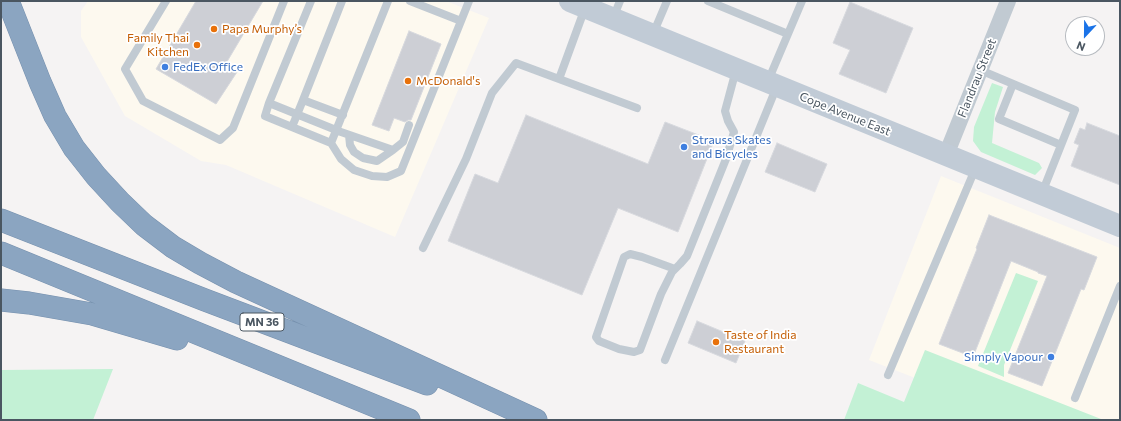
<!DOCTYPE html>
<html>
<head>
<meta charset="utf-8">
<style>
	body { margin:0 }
	#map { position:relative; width:1121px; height:421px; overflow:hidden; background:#f5f3f3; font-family:Commissioner,sans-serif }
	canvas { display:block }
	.frame { position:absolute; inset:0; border:2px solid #4a5661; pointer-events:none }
	.north { position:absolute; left:1065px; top:16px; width:40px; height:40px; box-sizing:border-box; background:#fff; border:1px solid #b7bbc0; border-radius:50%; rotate:202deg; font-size:11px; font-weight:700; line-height:16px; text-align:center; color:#4a5661 }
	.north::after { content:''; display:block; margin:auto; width:14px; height:18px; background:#1a73e8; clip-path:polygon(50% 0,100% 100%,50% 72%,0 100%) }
</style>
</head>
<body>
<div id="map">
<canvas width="1121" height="421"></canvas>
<div class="frame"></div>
<div class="north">N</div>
</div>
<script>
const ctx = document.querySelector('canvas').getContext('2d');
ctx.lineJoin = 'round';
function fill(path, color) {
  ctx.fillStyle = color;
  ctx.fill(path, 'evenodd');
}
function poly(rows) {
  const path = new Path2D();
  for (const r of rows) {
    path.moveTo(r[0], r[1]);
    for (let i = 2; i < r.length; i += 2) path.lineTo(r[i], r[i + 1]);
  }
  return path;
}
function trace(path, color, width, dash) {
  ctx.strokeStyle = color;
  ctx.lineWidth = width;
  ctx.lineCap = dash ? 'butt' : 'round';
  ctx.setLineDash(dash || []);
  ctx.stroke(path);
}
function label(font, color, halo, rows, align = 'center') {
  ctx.font = font + ' Commissioner,sans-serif';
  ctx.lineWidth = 3.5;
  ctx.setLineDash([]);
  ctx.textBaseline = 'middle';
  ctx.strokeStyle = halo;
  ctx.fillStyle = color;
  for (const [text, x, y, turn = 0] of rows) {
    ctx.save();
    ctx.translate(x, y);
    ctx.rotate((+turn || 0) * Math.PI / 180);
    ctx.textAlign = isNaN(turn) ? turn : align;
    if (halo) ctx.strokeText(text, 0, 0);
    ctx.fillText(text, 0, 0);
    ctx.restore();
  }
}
fill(poly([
	[88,1,446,1,489,18,395,237,226,165,201,161,125,116,81,37,81,11],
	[941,176,1120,248,1120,420,1023,420,869,360]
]), '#fdf9ef');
fill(poly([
	[992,83,1003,87,995,112,992,143,1039,163,1042,168,1035,175,981,152,973,141,974,127],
	[1016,273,1038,281,1004,365,1004,377,978,366],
	[925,350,1101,419,1100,420,844,420,858,383,904,402],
	[113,369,93,420,1,420,1,370]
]), '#c3f1d5');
const building = poly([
	[196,1,263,1,225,65,237,72,216,104,156,69,196,1],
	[850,2,913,28,886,93,839,74,850,50,833,43,850,2],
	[409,31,441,44,411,120,408,120,405,122,394,118,389,131,372,125,409,31],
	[526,115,648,164,665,122,714,141,678,232,618,208,582,295,448,241,475,174,498,183,526,115],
	[1087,123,1120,136,1120,185,1071,166,1079,145,1074,143,1080,128,1085,130,1087,123],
	[777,143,827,164,815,192,765,172,777,143],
	[989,215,1097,257,1084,290,1081,289,1042,386,1008,373,1047,276,1038,273,1038,272,1011,261,973,357,939,344,977,249,976,248,989,215],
	[697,321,745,341,736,363,688,343,697,321]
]);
fill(building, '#cdcfd5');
trace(building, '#d7d9de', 1);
const highway = poly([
	[8,1,40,82,55,116,74,148,96,176,120,202,144,225,173,247,200,263,236,282,536,420],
	[1,220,205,300,427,384],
	[1,253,409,420],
	[1,300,29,303,92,314,177,339]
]);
trace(highway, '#7690ad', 23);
trace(poly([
	[166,1,125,69,143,101,220,140,233,128,284,1],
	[311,1,269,103,341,132,393,150,403,142,409,125],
	[342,1,303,100,343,115],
	[410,1,461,21,469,1],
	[708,1,788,34],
	[613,18,620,1],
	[653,34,667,1],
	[980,70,1075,110,1042,193],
	[559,79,637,108],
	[768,81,802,1],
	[1013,84,999,119,1061,145],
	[269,103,265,116,331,143,341,159,354,170,372,176,387,177,401,171,461,21],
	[292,127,303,100],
	[349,135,350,145,354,152,363,158,377,161,393,150],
	[331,143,388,1],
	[423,248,466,159,492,93,516,63,559,79,585,8],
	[675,269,642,257,630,254,624,257,596,337,599,341,619,349,634,352,640,350,661,294,672,272,680,264,687,256,726,159,734,132,728,121,725,111,736,70],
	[665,360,777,86],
	[888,375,976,167],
	[1075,398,1120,286]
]), '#c1cad2', 8);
trace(poly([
	[946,155,1008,1]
]), '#c1cad2', 16);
trace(poly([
	[570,1,1120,226]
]), '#c1cbd6', 22);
trace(highway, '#8ba5c1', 22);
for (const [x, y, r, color] of [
	[214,29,4,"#e8710a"],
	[197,45,4,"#e8710a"],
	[165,67,4,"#3f7fe0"],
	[408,81,4,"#e8710a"],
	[684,147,4,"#3f7fe0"],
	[716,342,4,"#e8710a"],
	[1051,357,4,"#3f7fe0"]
]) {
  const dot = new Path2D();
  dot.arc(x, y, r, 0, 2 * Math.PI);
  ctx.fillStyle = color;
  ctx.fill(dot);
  trace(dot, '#fff', 1.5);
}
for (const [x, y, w] of [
	[262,322,44]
]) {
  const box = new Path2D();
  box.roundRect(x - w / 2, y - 9, w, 18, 3);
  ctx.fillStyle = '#fff';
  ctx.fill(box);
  trace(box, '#4a5661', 1);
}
label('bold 11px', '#4a5661', null, [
	["MN 36",262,322]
]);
label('12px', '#c56008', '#fff', [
	["Papa Murphy’s",222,29],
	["Family Thai",189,38,"right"],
	["Kitchen",189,52,"right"],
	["McDonald's",416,81],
	["Taste of India",724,335],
	["Restaurant",724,349]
], 'left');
label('12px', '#366cbe', '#fff', [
	["FedEx Office",173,67],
	["Strauss Skates",692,140],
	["and Bicycles",692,154],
	["Simply Vapour",1043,357,"right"]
], 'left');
label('12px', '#4a5661', '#fff', [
	["Flandrau Street",977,78,-68],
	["Cope Avenue East",845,114,22]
]);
</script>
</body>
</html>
